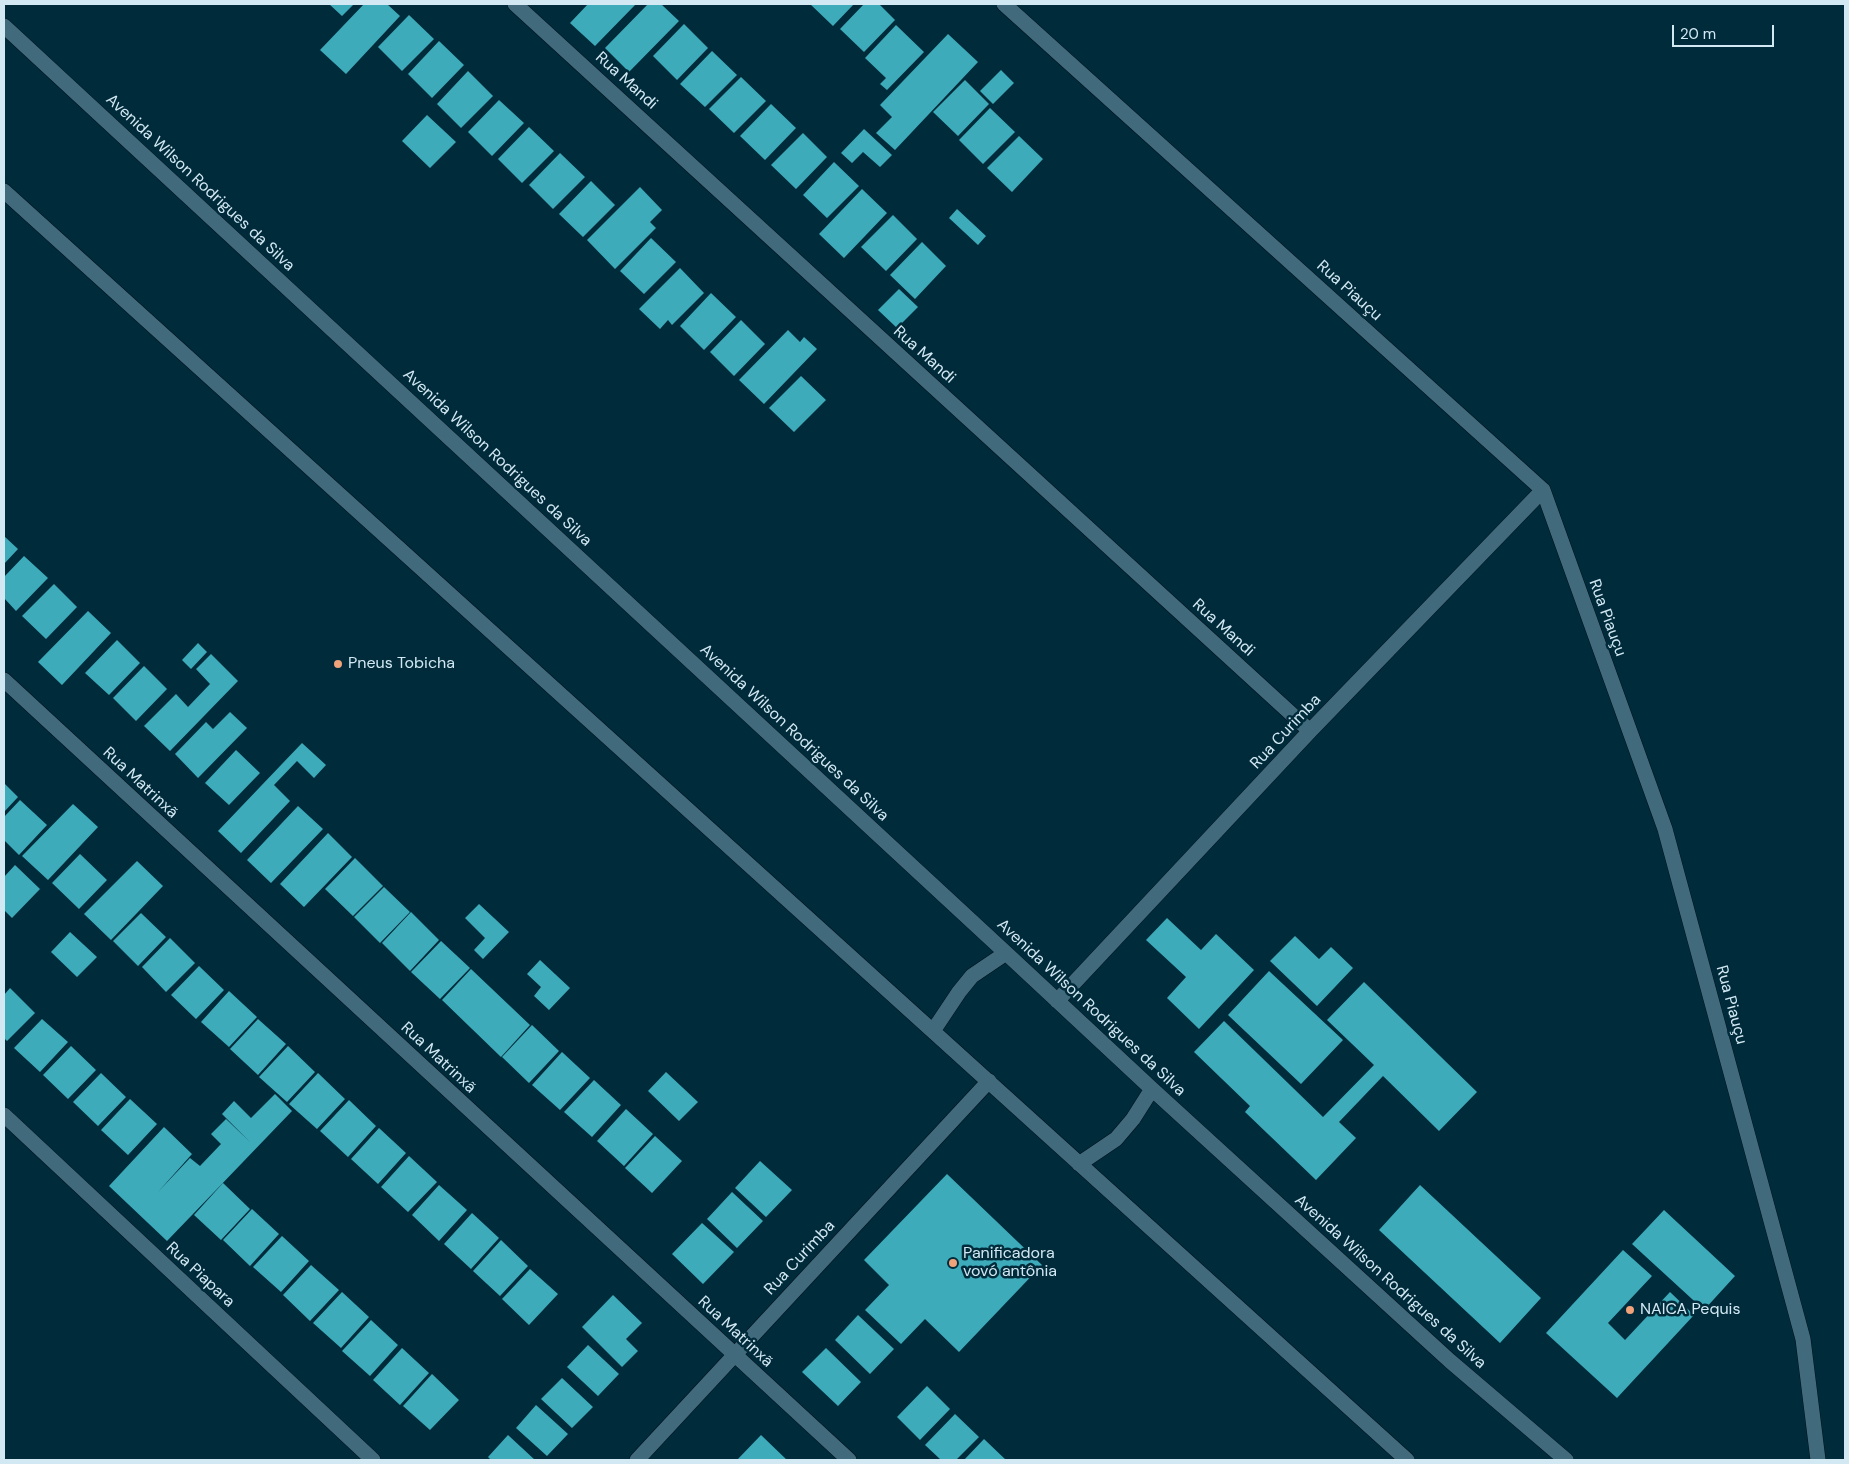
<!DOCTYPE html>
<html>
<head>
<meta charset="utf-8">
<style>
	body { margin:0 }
	#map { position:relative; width:1849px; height:1464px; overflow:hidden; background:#002b3b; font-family:"DM Sans",sans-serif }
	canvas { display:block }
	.frame { position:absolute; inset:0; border:5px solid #d2e8f3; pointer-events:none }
	.scale { position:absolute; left:1672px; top:25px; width:102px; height:22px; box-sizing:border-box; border:2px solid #d2e8f3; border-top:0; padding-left:6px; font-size:15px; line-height:18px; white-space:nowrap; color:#d2e8f3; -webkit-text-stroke:4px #002b3b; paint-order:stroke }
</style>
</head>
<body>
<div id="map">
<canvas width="1849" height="1464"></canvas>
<div class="frame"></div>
<div class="scale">20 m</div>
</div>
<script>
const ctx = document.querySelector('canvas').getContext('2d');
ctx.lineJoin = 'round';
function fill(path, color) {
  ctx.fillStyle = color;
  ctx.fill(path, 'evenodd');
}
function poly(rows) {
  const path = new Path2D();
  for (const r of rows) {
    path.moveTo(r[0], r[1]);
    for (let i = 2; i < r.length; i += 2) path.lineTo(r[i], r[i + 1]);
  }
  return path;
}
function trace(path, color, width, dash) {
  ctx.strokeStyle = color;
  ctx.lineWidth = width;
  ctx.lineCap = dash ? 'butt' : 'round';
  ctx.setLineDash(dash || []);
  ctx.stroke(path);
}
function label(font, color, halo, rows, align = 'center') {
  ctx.font = font + ' "DM Sans",sans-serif';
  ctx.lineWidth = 5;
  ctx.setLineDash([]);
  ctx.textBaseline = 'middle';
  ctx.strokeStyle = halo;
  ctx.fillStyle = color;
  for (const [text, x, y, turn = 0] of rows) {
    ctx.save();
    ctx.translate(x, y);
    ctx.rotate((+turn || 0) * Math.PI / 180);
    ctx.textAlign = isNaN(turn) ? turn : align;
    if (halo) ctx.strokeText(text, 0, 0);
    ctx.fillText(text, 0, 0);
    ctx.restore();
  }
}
fill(poly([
	[329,4,354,4,342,16],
	[364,4,387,4,400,16,346,74,320,50],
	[588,4,636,4,595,46,570,23],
	[648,4,661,4,679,21,629,72,605,48],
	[810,4,854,4,833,26],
	[864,4,879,4,895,20,864,52,840,29],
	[409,15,434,39,402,71,378,47],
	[684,24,708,48,677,80,653,56],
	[896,25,924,52,887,90,880,84,886,78,865,58],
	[948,34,978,62,895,150,876,133,892,117,880,105],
	[439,41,464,65,432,98,408,74],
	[712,51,737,75,705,107,680,84],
	[1001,70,1014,83,993,104,980,91],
	[468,71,493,96,461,128,437,104],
	[741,77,766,101,734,133,709,109],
	[965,80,989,104,958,136,933,112],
	[499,100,524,123,492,156,468,132],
	[771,104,796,128,765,160,740,136],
	[990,108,1015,132,983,164,959,140],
	[427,115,456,142,430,168,402,141],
	[529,127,554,151,522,183,498,159],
	[864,129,892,155,880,167,863,152,852,163,841,153],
	[803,133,827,157,796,189,771,165],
	[1019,136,1043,159,1012,192,987,168],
	[560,153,585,177,553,209,529,185],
	[834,162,859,186,827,218,803,195],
	[591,181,615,205,583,237,559,214],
	[640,187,662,210,650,222,656,228,615,269,587,240],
	[862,189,887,213,844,258,819,234],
	[957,209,986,236,978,245,949,218],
	[893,215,917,239,886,271,861,247],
	[651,238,676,262,644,294,620,271],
	[922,242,946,266,915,299,890,275],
	[680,268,704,293,672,325,668,320,660,329,639,309],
	[899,289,918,307,897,328,878,310],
	[711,293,736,317,704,350,680,326],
	[741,320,765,344,734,376,710,352],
	[788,330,800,342,804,337,817,349,764,404,739,380],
	[801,376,826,400,794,432,769,408],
	[4,536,18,549,4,564],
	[24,556,48,578,16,611,4,598,4,577],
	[54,584,77,607,46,639,22,616],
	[88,611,111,633,62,685,38,662],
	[117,640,140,663,109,695,85,673],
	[198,643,207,652,191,669,182,660],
	[211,654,238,681,170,751,144,726,176,694,188,707,210,684,196,669],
	[144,666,167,689,136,721,113,698],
	[230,712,247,728,198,778,175,754,206,722,213,729],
	[302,743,326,765,314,778,297,761,274,785,290,801,241,853,218,831],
	[236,750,260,773,229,805,205,783],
	[4,783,18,797,4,812],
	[20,800,47,825,19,855,4,840,4,817],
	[73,804,98,827,48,880,22,856],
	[298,806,323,829,271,883,247,860],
	[328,833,352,857,304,907,280,884],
	[80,854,107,880,79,909,52,883],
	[355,858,383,886,353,916,325,889],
	[137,861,163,886,111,940,84,914],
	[15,865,40,889,12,918,4,910,4,877],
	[384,887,410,912,380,943,354,917],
	[479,904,509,932,483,959,474,950,485,938,465,918],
	[411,912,439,940,410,971,382,943],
	[141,913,166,937,138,966,113,941],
	[1167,918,1201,950,1216,934,1254,970,1199,1029,1167,998,1186,977,1146,940],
	[70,932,97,957,77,977,51,952],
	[1295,936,1319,959,1331,947,1353,968,1317,1006,1270,961],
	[170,938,195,963,166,992,142,967],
	[441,941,470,968,440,999,411,972],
	[540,960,570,988,549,1010,534,996,541,987,527,974],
	[199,966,224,990,196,1019,171,995],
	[471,969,530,1025,501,1057,442,1000],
	[1269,971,1343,1040,1301,1084,1228,1015],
	[1364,982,1477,1092,1439,1131,1383,1076,1339,1122,1356,1138,1316,1180,1245,1112,1250,1106,1194,1052,1224,1021,1323,1117,1374,1065,1327,1020],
	[10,988,35,1013,7,1041,4,1038,4,995],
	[229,991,257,1017,229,1047,201,1022],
	[42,1019,68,1042,40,1072,14,1048],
	[258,1019,286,1044,258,1075,230,1049],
	[532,1025,559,1051,529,1083,502,1057],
	[71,1046,96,1070,68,1099,43,1075],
	[288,1046,315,1072,287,1102,259,1077],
	[562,1052,590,1078,560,1110,532,1085],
	[666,1072,698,1102,679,1121,648,1091],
	[101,1073,126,1097,98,1126,73,1102],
	[318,1073,345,1099,317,1129,289,1104],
	[594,1080,621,1105,592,1137,564,1112],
	[275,1094,292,1111,167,1241,109,1186,164,1127,192,1154,158,1192,190,1158,200,1166,221,1144,211,1134,226,1119,250,1142,222,1114,234,1101,251,1118],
	[130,1099,157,1124,128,1155,101,1130],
	[349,1100,376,1126,348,1157,320,1131],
	[626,1109,653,1134,624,1166,597,1141],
	[379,1128,406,1153,378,1184,351,1159],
	[655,1136,682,1161,652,1193,625,1168],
	[409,1156,437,1182,408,1212,381,1187],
	[760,1161,792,1190,766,1217,735,1188],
	[947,1174,1042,1265,959,1352,925,1319,901,1344,865,1310,889,1285,864,1260],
	[223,1183,250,1209,221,1240,194,1215],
	[439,1185,467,1210,439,1241,412,1215],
	[1420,1185,1541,1298,1500,1343,1379,1230],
	[732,1192,763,1221,737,1248,707,1219],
	[252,1209,279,1234,250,1266,223,1240],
	[1664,1210,1735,1276,1704,1310,1632,1244],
	[472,1213,499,1238,471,1269,444,1244],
	[702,1223,734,1252,703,1284,672,1254],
	[282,1236,309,1261,281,1292,253,1267],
	[501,1240,528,1266,500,1296,473,1271],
	[1623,1250,1652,1276,1608,1323,1625,1340,1670,1292,1694,1315,1617,1398,1546,1333],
	[311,1265,339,1290,310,1321,283,1295],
	[530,1269,558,1294,529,1325,502,1299],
	[342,1292,369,1317,341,1348,313,1323],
	[613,1295,642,1323,626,1339,638,1351,622,1367,582,1327],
	[858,1315,894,1349,870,1374,835,1340],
	[371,1320,398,1345,370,1376,342,1351],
	[588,1345,619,1374,598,1396,567,1367],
	[402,1348,429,1373,400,1405,373,1380],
	[826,1348,861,1382,838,1406,802,1372],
	[432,1374,459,1400,430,1430,403,1406],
	[562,1378,593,1407,572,1428,541,1399],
	[927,1386,950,1409,920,1440,897,1417],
	[536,1405,568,1434,547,1456,516,1428],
	[955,1414,979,1437,956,1460,941,1460,925,1445],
	[508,1435,535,1460,491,1460,488,1457],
	[761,1435,787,1460,737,1460],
	[984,1439,1006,1460,964,1460]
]), '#3eabba');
const street = poly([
	[515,4,1310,731],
	[1004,4,1543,490,1665,829,1803,1339,1818,1460],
	[4,26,1006,953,1152,1089,1450,1361,1566,1460],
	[4,191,1407,1460],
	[4,680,849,1460],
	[1057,1001,1310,731,1543,490],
	[933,1031,959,992,972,976,1006,953],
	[4,1115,373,1460],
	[1079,1164,1116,1139,1133,1119,1152,1089],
	[637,1460,989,1081]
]);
trace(street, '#00121b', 16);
trace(street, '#416b7d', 15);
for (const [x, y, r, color] of [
	[338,664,5,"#f0a27a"],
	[953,1263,5,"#f0a27a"],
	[1630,1310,5,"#f0a27a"]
]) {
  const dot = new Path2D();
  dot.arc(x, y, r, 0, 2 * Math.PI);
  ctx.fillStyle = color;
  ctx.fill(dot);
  trace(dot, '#002b3b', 2);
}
label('16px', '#d2e8f3', '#002b3b', [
	["Rua Mandi",626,81,42],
	["Avenida Wilson Rodrigues da Silva",200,183,43],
	["Rua Piauçu",1349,291,42],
	["Rua Mandi",924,355,42],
	["Avenida Wilson Rodrigues da Silva",497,458,43],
	["Rua Piauçu",1607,618,70],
	["Rua Mandi",1223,628,42],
	["Rua Curimba",1286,732,-47],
	["Avenida Wilson Rodrigues da Silva",794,733,43],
	["Rua Matrinxã",140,783,43],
	["Rua Piauçu",1731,1005,75],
	["Avenida Wilson Rodrigues da Silva",1091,1008,43],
	["Rua Matrinxã",438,1058,43],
	["Rua Curimba",800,1258,-47],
	["Rua Piapara",200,1275,43],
	["Avenida Wilson Rodrigues da Silva",1390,1282,42],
	["Rua Matrinxã",735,1332,43]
]);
label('16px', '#d2e8f3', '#002b3b', [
	["Pneus Tobicha",348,664],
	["Panificadora",963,1254],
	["vovó antônia",963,1272],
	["NAICA Pequis",1640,1310]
], 'left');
</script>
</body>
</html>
